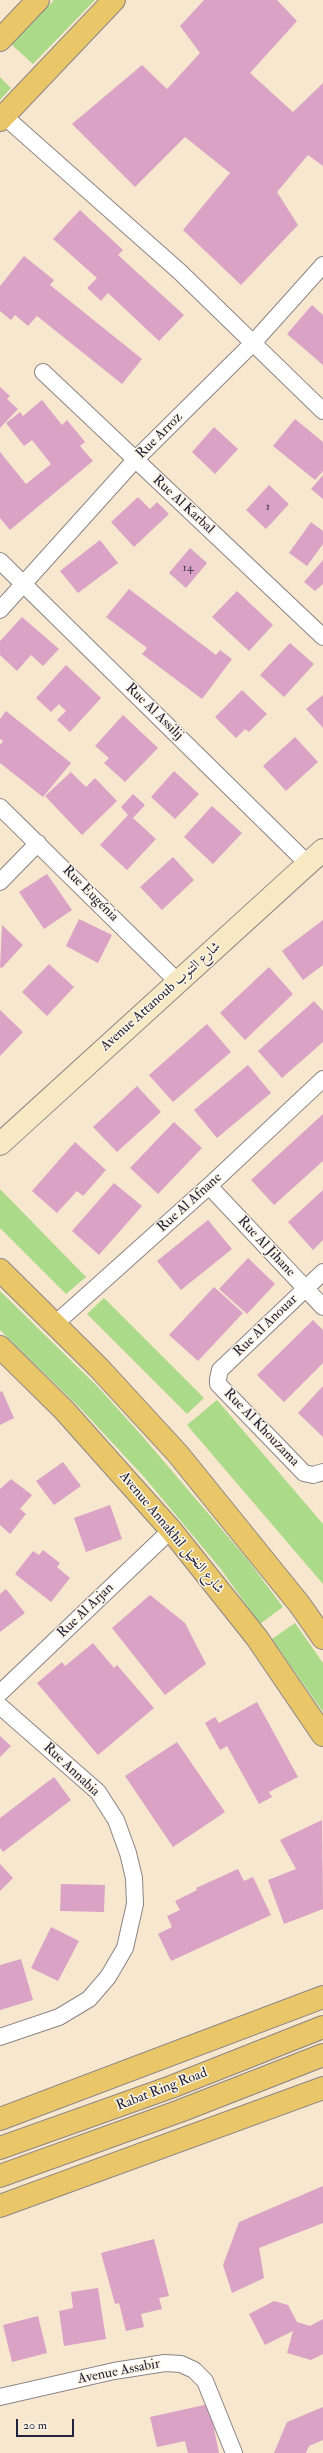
<!DOCTYPE html>
<html>
<head>
<meta charset="utf-8">
<style>
	body { margin:0 }
	#map { position:relative; width:323px; height:2453px; overflow:hidden; background:#f7e7cf; font-family:"IM FELL Double Pica",serif }
	canvas { display:block }
	.scale { position:absolute; left:16px; top:2419px; width:58px; height:18px; box-sizing:border-box; border:2px solid #22223b; border-top:0; padding-left:5px; font-size:12px; line-height:14px; white-space:nowrap; color:#22223b; -webkit-text-stroke:3px #fcf5e5; paint-order:stroke }
</style>
</head>
<body>
<div id="map">
<canvas width="323" height="2453"></canvas>
<div class="scale">20 m</div>
</div>
<script>
const ctx = document.querySelector('canvas').getContext('2d');
ctx.lineJoin = 'round';
function fill(path, color) {
  ctx.fillStyle = color;
  ctx.fill(path, 'evenodd');
}
function poly(rows) {
  const path = new Path2D();
  for (const r of rows) {
    path.moveTo(r[0], r[1]);
    for (let i = 2; i < r.length; i += 2) path.lineTo(r[i], r[i + 1]);
  }
  return path;
}
function trace(path, color, width, dash) {
  ctx.strokeStyle = color;
  ctx.lineWidth = width;
  ctx.lineCap = dash ? 'butt' : 'round';
  ctx.setLineDash(dash || []);
  ctx.stroke(path);
}
function label(font, color, halo, rows, align = 'center') {
  ctx.font = font + ' "IM FELL Double Pica",Amiri,serif';
  ctx.lineWidth = 3;
  ctx.setLineDash([]);
  ctx.textBaseline = 'middle';
  ctx.strokeStyle = halo;
  ctx.fillStyle = color;
  for (const [text, x, y, turn = 0] of rows) {
    ctx.save();
    ctx.translate(x, y);
    ctx.rotate((+turn || 0) * Math.PI / 180);
    ctx.textAlign = isNaN(turn) ? turn : align;
    if (halo) ctx.strokeText(text, 0, 0);
    ctx.fillText(text, 0, 0);
    ctx.restore();
  }
}
fill(poly([
	[54,0,95,0,33,64,11,44],
	[0,77,11,88,0,100],
	[0,1189,86,1277,66,1294,0,1228],
	[0,1291,98,1387,143,1437,247,1559,283,1607,260,1624,220,1568,145,1478,81,1409,0,1330],
	[104,1298,204,1398,187,1414,87,1314],
	[217,1400,323,1524,323,1584,187,1425],
	[295,1623,323,1663,323,1712,272,1639]
]), '#abda88');
fill(poly([
	[204,0,277,0,297,21,250,73,293,112,323,83,323,166,308,155,277,192,298,225,241,285,183,230,230,173,185,137,135,187,72,124,142,65,167,89,200,53,180,26],
	[80,210,123,250,118,255,184,315,159,341,108,293,101,301,87,288,97,278,53,239],
	[24,256,54,280,50,285,142,359,122,384,37,316,28,326,15,315,11,320,0,311,0,286],
	[312,305,323,315,323,365,287,334],
	[0,387,10,396,7,399,18,409,0,428],
	[42,400,62,425,67,420,85,442,80,446,93,461,10,530,0,518,0,452,26,484,51,464,32,440,24,446,6,423,20,412,23,416],
	[295,419,323,442,323,471,315,480,273,446],
	[214,427,238,449,215,474,192,452],
	[323,475,323,499,311,489],
	[269,485,289,504,266,529,246,510],
	[138,497,150,509,157,502,169,514,134,547,111,522],
	[311,522,323,531,323,544,307,566,289,553],
	[100,540,118,563,78,593,60,571],
	[190,548,207,563,186,588,169,573],
	[323,560,323,584,315,591,304,582],
	[129,589,216,655,220,650,232,659,202,699,142,654,147,648,106,617],
	[237,591,273,625,249,651,212,617],
	[22,617,59,649,43,666,31,655,17,671,0,655,0,641],
	[290,643,314,664,284,697,260,675],
	[66,665,101,698,70,732,57,720,66,711,59,704,51,712,36,698],
	[242,690,267,714,249,732,245,729,236,738,215,717],
	[323,695,323,728,306,709],
	[6,711,71,763,43,797,0,763,0,745,3,741,0,739,0,719],
	[123,715,158,748,125,782,104,763,109,758,95,746],
	[295,737,318,762,286,791,263,766],
	[174,771,199,794,175,819,151,797],
	[71,772,86,787,95,778,117,801,82,835,45,796],
	[133,794,145,805,133,818,156,839,127,870,100,845,128,815,121,807],
	[212,806,242,833,213,864,184,837],
	[173,857,194,880,162,910,140,887],
	[47,874,72,910,44,929,19,892],
	[79,919,112,935,98,963,66,946],
	[323,920,323,965,303,980,282,951],
	[2,925,23,945,2,968,0,967],
	[49,964,74,987,47,1016,22,992],
	[269,967,293,994,245,1040,220,1013],
	[314,1001,323,1011,323,1042,282,1078,258,1051],
	[0,1010,23,1032,0,1056],
	[207,1024,231,1052,173,1102,149,1075],
	[248,1065,271,1093,217,1138,194,1110],
	[137,1086,161,1112,117,1152,93,1127],
	[323,1114,323,1161,274,1205,251,1180],
	[174,1122,202,1148,158,1194,130,1168],
	[75,1142,106,1170,83,1196,77,1191,57,1213,32,1191],
	[114,1183,142,1206,99,1255,72,1231],
	[323,1190,323,1240,313,1250,288,1222],
	[208,1220,232,1249,181,1290,157,1261],
	[248,1258,275,1284,247,1314,219,1289],
	[214,1287,243,1313,198,1361,169,1335],
	[313,1320,323,1330,323,1363,284,1402,257,1375],
	[323,1386,323,1437,298,1413],
	[2,1391,14,1418,0,1425,0,1392],
	[63,1462,81,1486,54,1505,36,1481],
	[11,1479,32,1495,20,1509,26,1514,10,1534,0,1525,0,1489],
	[110,1505,122,1539,86,1552,74,1518],
	[43,1550,60,1563,57,1567,70,1578,51,1602,15,1574,33,1551,39,1555],
	[6,1589,25,1613,0,1632,0,1594],
	[150,1595,185,1623,206,1664,165,1695,112,1628],
	[93,1643,114,1668,117,1665,154,1708,98,1755,37,1683,62,1662,65,1666],
	[257,1702,298,1777,269,1792,272,1797,259,1804,227,1746,220,1750,205,1723,215,1717,219,1723],
	[0,1736,11,1746,0,1757],
	[177,1742,225,1812,173,1847,125,1776],
	[54,1777,71,1800,3,1852,0,1848,0,1818],
	[322,1820,323,1909,284,1924,268,1880,296,1869,280,1840],
	[0,1864,13,1878,0,1891],
	[238,1869,244,1881,253,1877,271,1915,171,1961,158,1934,172,1927,167,1916,180,1910,175,1901,197,1890,196,1888],
	[61,1884,105,1885,104,1912,60,1911],
	[51,1927,79,1941,58,1981,31,1968],
	[21,1959,33,2000,0,2010,0,1965],
	[323,2186,323,2223,259,2248,264,2278,232,2293,223,2265,239,2222],
	[154,2239,169,2296,159,2298,162,2309,141,2314,144,2327,126,2331,119,2303,115,2304,101,2253],
	[98,2288,106,2339,64,2346,59,2311,73,2308,71,2292],
	[274,2301,288,2305,297,2322,310,2326,323,2319,323,2354,311,2360,287,2353,293,2331,265,2345,249,2314],
	[38,2316,47,2353,12,2362,3,2325],
	[209,2404,219,2453,188,2453,185,2441,157,2447,150,2417],
	[323,2407,323,2440,309,2446,306,2453,274,2453,287,2422]
]), '#daa2c5');
const street = poly([
	[4,116,180,272,323,411],
	[43,372,323,637],
	[0,561,308,864],
	[0,610,135,460,253,343,323,265],
	[0,807,178,982],
	[0,882,38,843],
	[209,1186,323,1307],
	[323,1272,220,1370,218,1379,218,1384,304,1473,313,1475,323,1472],
	[55,1324,209,1186,323,1079],
	[0,1693,171,1530],
	[0,1706,98,1792,116,1820,128,1853,134,1878,135,1904,125,1948,108,1977,89,1999,59,2017,0,2037],
	[0,2397,114,2371,165,2363,181,2364,194,2370,205,2381,234,2453]
]);
const secondary = poly([
	[0,1144,323,850]
]);
const primary = poly([
	[0,40,38,0],
	[0,120,114,0],
	[0,1270,99,1368,178,1454,300,1605,323,1638],
	[0,1347,64,1410,171,1530,257,1638,323,1735]
]);
const highway = poly([
	[0,2119,323,1997],
	[0,2148,171,2087,323,2027],
	[0,2176,180,2111,323,2055],
	[0,2206,323,2088]
]);
trace(street, '#8c8485', 18);
trace(secondary, '#8c8485', 24);
trace(primary, '#8c8485', 24);
trace(highway, '#8c8485', 24);
trace(street, '#fff', 16);
trace(secondary, '#f6e9c3', 22);
trace(primary, '#e9c769', 22);
trace(highway, '#e9c769', 22);
label('12px', '#50425e', null, [
	["1",268,507],
	["14",188,568]
]);
label('14px', '#22223b', '#fcf5e5', [
	["Rue Arroz",160,436,-45],
	["Rue Al Karbal",183,505,43],
	["Rue Al Assilij",154,712,44],
	["Rue Eugénia",90,894,45],
	["Avenue Attanoub شارع التنوب",161,997,-42],
	["Rue Al Afnane",190,1203,-42],
	["Rue Al Jihane",266,1247,47],
	["Rue Al Anouar",266,1326,-44],
	["Rue Al Khouzama",261,1428,46],
	["Avenue Annakhil شارع النخيل",171,1533,50],
	["Rue Al Arjan",86,1611,-44],
	["Rue Annabia",71,1770,43],
	["Rabat Ring Road",162,2090,-21],
	["Avenue Assabir",119,2372,-11]
]);
</script>
</body>
</html>
